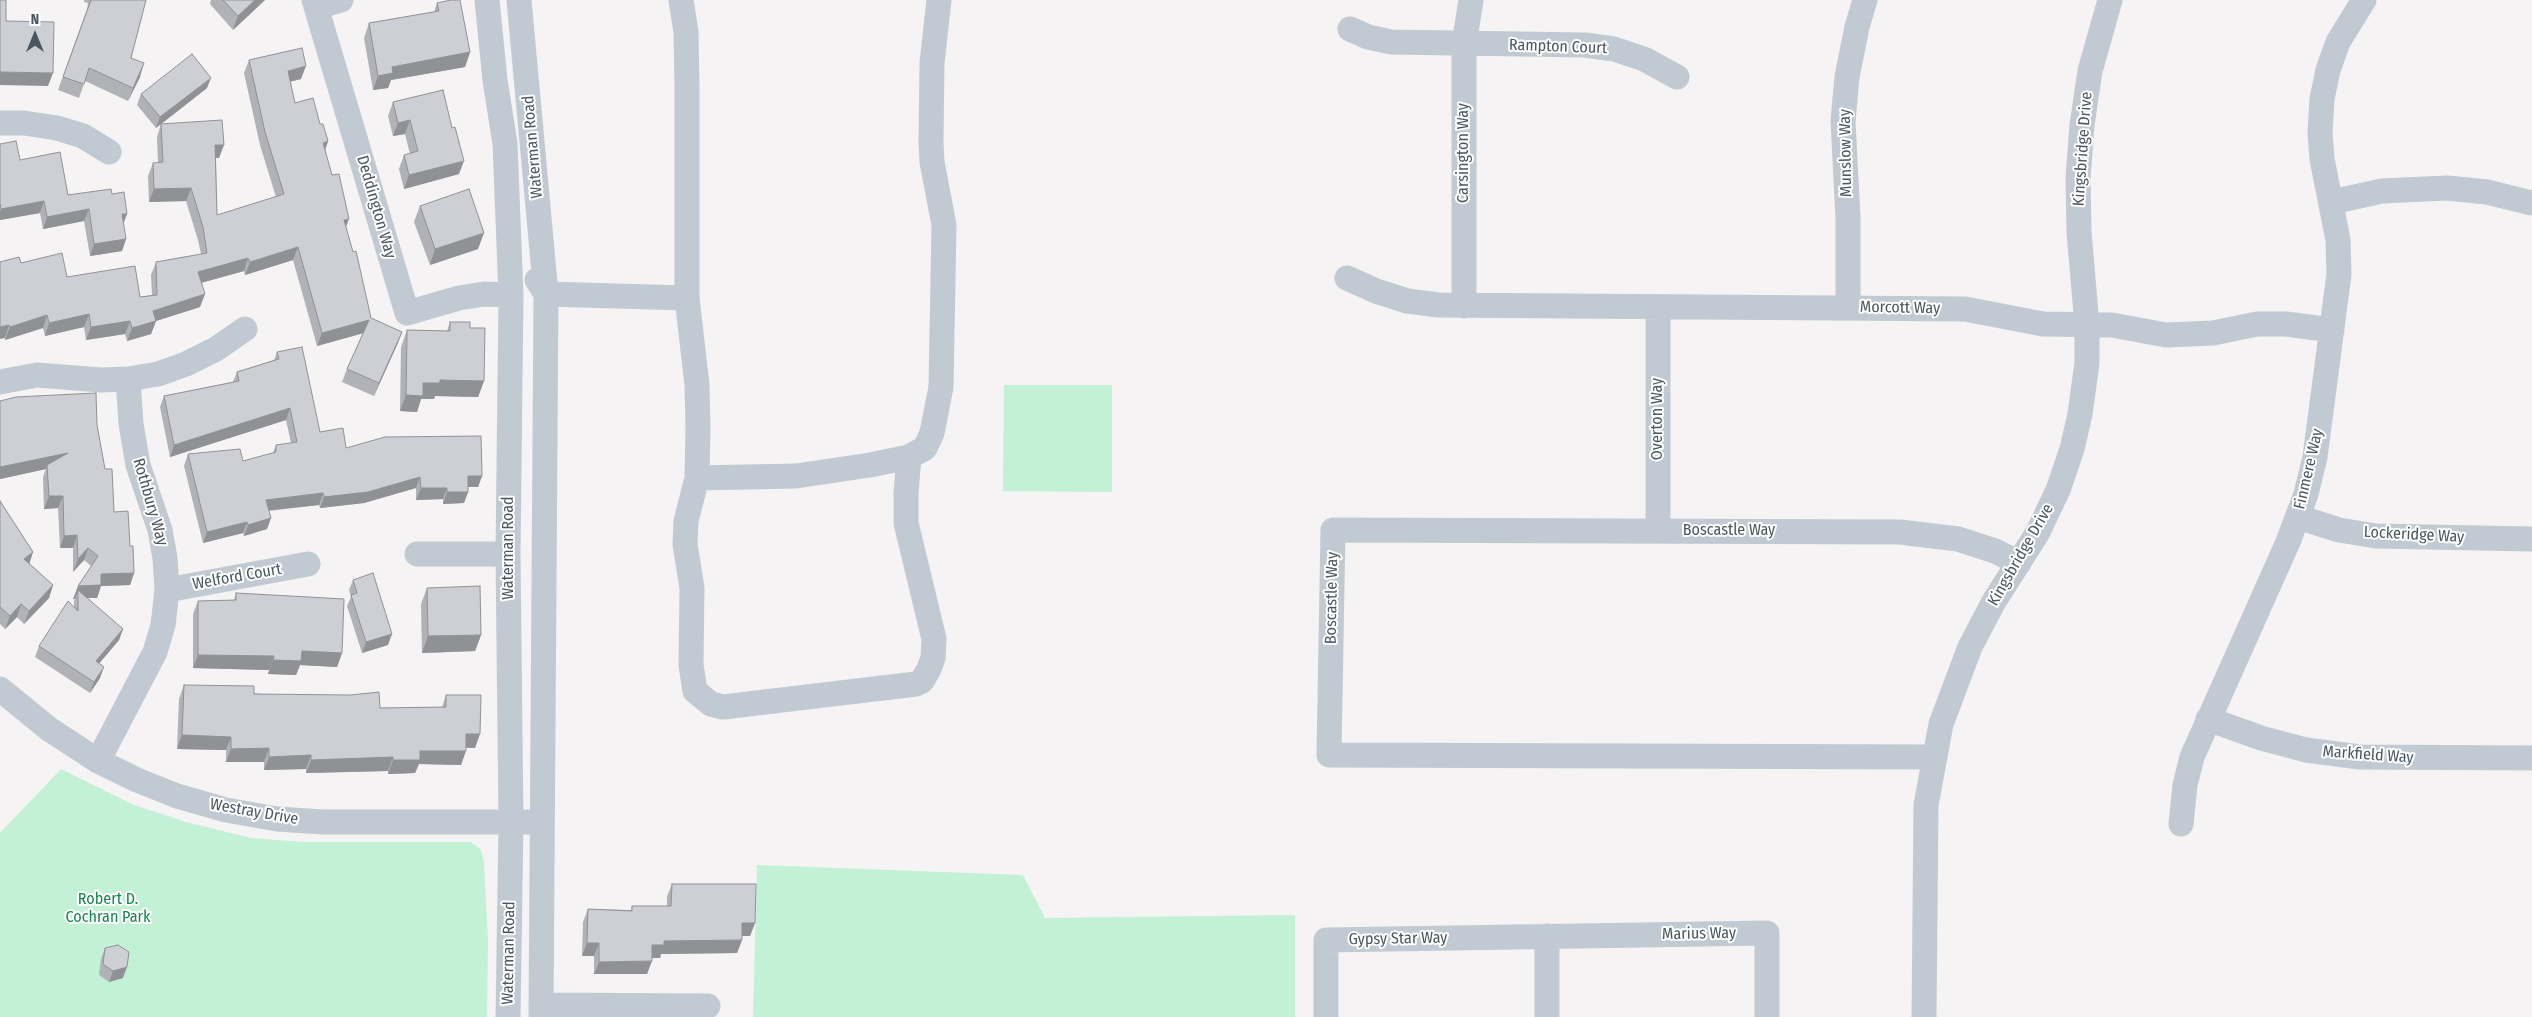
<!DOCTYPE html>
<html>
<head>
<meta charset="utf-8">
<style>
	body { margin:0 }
	#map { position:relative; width:2532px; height:1017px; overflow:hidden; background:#f5f3f3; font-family:"Fira Sans Condensed",sans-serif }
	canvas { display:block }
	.north { position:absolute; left:10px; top:10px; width:50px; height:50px; -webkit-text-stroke:4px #fff; paint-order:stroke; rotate:0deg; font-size:14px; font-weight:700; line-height:20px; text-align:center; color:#4a5661 }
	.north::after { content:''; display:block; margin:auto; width:18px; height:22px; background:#4a5661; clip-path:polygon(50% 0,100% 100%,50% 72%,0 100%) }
</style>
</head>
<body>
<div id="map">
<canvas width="2532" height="1017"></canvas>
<div class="north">N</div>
</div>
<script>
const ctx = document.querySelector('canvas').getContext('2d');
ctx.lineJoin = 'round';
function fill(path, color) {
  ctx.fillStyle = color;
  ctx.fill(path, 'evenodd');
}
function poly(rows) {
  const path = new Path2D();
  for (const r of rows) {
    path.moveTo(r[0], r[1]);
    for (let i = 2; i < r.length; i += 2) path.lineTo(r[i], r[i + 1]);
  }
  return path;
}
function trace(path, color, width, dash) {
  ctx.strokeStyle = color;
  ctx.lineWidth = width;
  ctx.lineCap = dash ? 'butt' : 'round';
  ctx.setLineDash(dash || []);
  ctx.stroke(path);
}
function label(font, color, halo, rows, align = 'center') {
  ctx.font = font + ' "Fira Sans Condensed",sans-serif';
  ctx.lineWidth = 4;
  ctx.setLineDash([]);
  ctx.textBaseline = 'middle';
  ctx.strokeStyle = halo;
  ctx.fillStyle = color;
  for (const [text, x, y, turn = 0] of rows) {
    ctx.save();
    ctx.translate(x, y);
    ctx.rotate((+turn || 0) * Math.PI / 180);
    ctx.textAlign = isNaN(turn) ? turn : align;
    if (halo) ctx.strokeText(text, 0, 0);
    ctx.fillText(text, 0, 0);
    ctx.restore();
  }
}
fill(poly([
	[1004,385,1112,385,1112,492,1003,491],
	[61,769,134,805,186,822,251,838,303,842,471,842,481,850,484,862,488,941,487,1017,0,1017,0,833],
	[757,865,1023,875,1045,918,1295,915,1295,1017,753,1017]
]), '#c3f1d5');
trace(poly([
	[314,0,407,313,459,298,484,294,511,295],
	[487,0,495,80,505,144,511,295,508,554,511,822,508,1017],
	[519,0,546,294,541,1017],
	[681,0,686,32,687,89,687,298,697,385,698,429,697,478,686,521,685,544,692,588,691,665,695,691,711,704,723,707,916,684,922,681,929,669,933,658,934,639,906,523,906,493,909,457,925,448,932,433,941,387,944,225,932,162,931,142,932,63,939,0],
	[317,7,341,0],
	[1350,29,1368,37,1391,42,1585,45,1614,49,1644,59,1677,77],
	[0,123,24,123,57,128,83,136,109,152],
	[2332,202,2382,191,2447,188,2487,192,2532,203],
	[1347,278,1376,291,1407,301,1439,305,1965,309,2043,324,2112,325,2166,335,2213,333,2257,324,2286,324,2332,330],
	[537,280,546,294,687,298],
	[1464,306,1464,45,1471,0],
	[1658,307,1658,531],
	[1848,308,1848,218,1843,121,1847,77,1857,27,1865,0],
	[0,382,37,375,101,380,128,379,158,374,186,364,216,349,245,329],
	[697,478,796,476,870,465,909,457],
	[2298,517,2339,530,2376,536,2532,539],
	[417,554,508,554],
	[167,590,308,564],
	[0,689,49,729,98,761,137,780,177,796,226,810,277,819,323,822,528,822],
	[2208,719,2261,738,2306,750,2360,757,2532,758],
	[1933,757,1329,755,1333,530,1900,532,1958,539,1995,551,2019,563],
	[98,761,155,652,163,625,167,590,165,558,160,530,138,465,131,424,128,379],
	[2181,824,2185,785,2192,757,2288,542,2306,494,2315,457,2339,274,2338,240,2322,159,2320,133,2322,99,2328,70,2338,42,2364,0],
	[1547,936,1547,1017],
	[541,1005,708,1006],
	[1326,1017,1326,940,1767,933,1767,1017],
	[1924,1017,1926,805,1941,724,1970,647,1993,603,2038,532,2058,490,2072,449,2080,414,2087,363,2087,325,2079,232,2078,178,2082,125,2090,71,2110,0]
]), '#c1cad2', 25);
fill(poly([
	[84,0,146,0,131,58,140,77,128,101,85,81,79,98,58,90,87,9,88,3,84,2],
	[211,0,265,0,233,30,210,4],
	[437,3,470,52,465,67,391,80,388,88,373,90,364,38,369,23,434,12],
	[249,60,301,79,290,82,295,103,320,124,328,141,325,150,371,318,402,332,397,345,374,396,342,382,347,369,363,333,317,346,293,260,245,275,244,271,201,283,200,307,156,321,151,334,127,341,125,334,86,340,84,327,45,336,43,328,5,340,5,338,21,263,67,277,140,297,152,295,151,275,156,262,201,254,198,240,186,201,149,202,148,176,153,163,158,163,157,137,161,124,219,158,216,158,217,215,276,197,260,145,244,73],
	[207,88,156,128,137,105,141,94],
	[443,90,459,174,404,189,399,169,404,155,410,154,405,134,393,136,388,116,393,102],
	[0,144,20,160,68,195,112,194,127,214,123,223,126,239,122,251,90,256,84,221,43,229,40,213,0,220],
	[420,206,478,249,430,265,414,222],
	[450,322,470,328,484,381,478,397,435,396,434,399,421,399,417,412,400,411,401,347,407,330,447,331],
	[277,352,320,432,346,448,482,476,478,487,468,487,468,492,464,503,443,504,443,499,416,500,416,488,364,503,320,508,319,505,269,511,271,518,267,529,244,536,243,533,203,543,184,466,188,454,243,461,273,453,276,445,291,443,286,420,170,457,160,407,164,396,233,382,237,372,274,360],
	[0,401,97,425,105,469,114,512,130,546,134,573,130,585,101,586,97,598,87,598,123,629,119,640,99,663,100,678,90,693,35,657,39,646,74,607,74,601,75,599,73,599,91,566,84,560,73,572,73,548,60,548,58,508,44,509,43,477,46,469,0,479],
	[0,501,33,552,29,563,53,585,49,598,24,624,17,617,5,629,0,624],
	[353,580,388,645,362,653,347,606,351,597,349,590],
	[427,588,481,635,475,651,422,653,421,604],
	[236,593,342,653,337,667,300,665,296,675,268,674,269,670,193,668,193,614,198,601,234,600],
	[184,685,380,708,442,707,446,695,475,748,466,748,461,765,419,764,415,773,388,774,388,771,306,773,306,769,264,770,264,762,226,762,226,750,177,749,179,699],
	[672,884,755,923,750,936,742,936,742,940,737,953,661,954,660,958,652,958,647,974,594,974,594,956,582,956,583,922,588,909,631,910,632,906,667,906,667,896],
	[105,948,123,978,109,982,99,975,101,959]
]), '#b0b2b7');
fill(poly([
	[255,0,265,0,233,30,238,16],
	[470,52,465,67,391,80,388,88,373,90,378,76,392,67],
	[144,63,140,77,128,101,133,88],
	[306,66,301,79,283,83,288,71],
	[0,72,53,73,48,86,0,85],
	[211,78,207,88,156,128,160,117],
	[410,120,405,134,393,136,398,123],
	[328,141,324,154,323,143],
	[215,145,224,145,219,158,211,158],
	[464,161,459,174,404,189,409,175],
	[191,188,186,201,149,202,154,189],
	[44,201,40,213,0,220,0,212,1,209],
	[89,209,84,221,43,229,47,217],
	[122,214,127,214,123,225],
	[349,219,344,232,344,220],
	[484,233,478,249,430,265,435,249],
	[126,239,122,251,90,256,94,244],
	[298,247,293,260,245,275,250,262],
	[248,258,244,271,193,285,198,272],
	[205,294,200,307,156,321,151,334,127,341,132,328,153,311],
	[89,314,84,327,45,336,49,323],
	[47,315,43,328,5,340,10,327],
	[369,320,364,333,317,346,322,333],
	[130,321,125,334,86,340,91,327],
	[9,325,5,338,0,339,0,327],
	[402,332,397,345,374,396,379,383],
	[440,380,484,381,478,397,435,396,434,399,421,399,417,412,400,411,406,395,423,383],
	[290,408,286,420,170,457,174,445],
	[68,453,47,465,46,469,0,479,0,467],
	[468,476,482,476,478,487,464,487],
	[420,477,416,488,364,503,320,508,324,497],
	[421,488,447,488,443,499,416,500],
	[447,492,468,492,464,503,443,504],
	[323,493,319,505,261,511,266,500],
	[49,496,63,496,58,508,44,509],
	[271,518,267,529,244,536,248,525],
	[247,522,243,533,203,543,207,532],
	[77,535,73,548,60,548,64,536],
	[88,548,84,560,73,572,78,559],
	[33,552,29,565,24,559],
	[134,573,130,585,101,586,97,598,78,598,78,590,75,599,73,599,78,586,101,574],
	[53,585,49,598,24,624,29,611],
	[21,604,17,617,5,629,10,616],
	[123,629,119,640,92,672,96,661],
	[392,634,388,645,362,653,366,642],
	[481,635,475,651,422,653,428,636],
	[302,651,342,653,337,667,300,665,296,675,268,674,273,660],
	[198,655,274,656,269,670,193,668],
	[104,667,100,678,90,693,94,682],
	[466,734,480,734,475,748,461,747],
	[182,735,231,737,226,750,177,749],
	[269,748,264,762,226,762,231,749],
	[420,751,466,751,461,765,419,764,415,773,388,774,393,760],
	[311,755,306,769,264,770,269,757],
	[393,757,388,771,306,773,311,760],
	[742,923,755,923,750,936,738,936],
	[742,940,737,953,661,954,660,958,648,958,652,945,664,941],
	[587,943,599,943,594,956,582,956],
	[652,961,647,974,594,974,599,962],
	[127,967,123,978,109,982,113,971]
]), '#909195');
const building = poly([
	[0,0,6,0,6,21,54,22,53,73,0,72,0,0],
	[91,0,146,0,131,58,144,63,133,88,89,68,84,84,63,77,91,0],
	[223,0,255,0,238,16,223,0],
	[451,0,460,0,470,52,392,67,393,73,378,76,369,23,439,11,437,3,451,0],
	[302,48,306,66,288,71,295,103,313,98,320,124,323,124,328,141,323,143,332,175,339,174,349,219,344,220,353,252,356,251,371,318,402,332,379,383,347,369,369,320,322,333,298,247,250,262,248,258,198,272,205,294,153,311,156,321,132,328,130,321,91,327,89,314,49,323,47,315,10,327,9,325,0,327,0,262,19,257,21,263,62,253,67,277,135,266,140,297,157,295,156,262,207,253,203,227,191,188,154,189,153,163,163,162,161,124,222,120,224,145,215,145,217,215,284,194,265,132,249,60,302,48],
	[192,54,211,78,160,117,141,94,192,54],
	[443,90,452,128,455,127,464,161,409,175,404,155,418,151,410,120,398,123,393,102,443,90],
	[16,141,20,160,60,152,68,195,111,189,112,194,124,192,127,214,122,214,126,239,94,244,89,209,47,217,44,201,1,209,0,203,0,144,16,141],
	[469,189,484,233,435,249,420,206,469,189],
	[450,322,470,322,470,328,485,328,484,381,440,380,440,383,423,383,423,396,406,395,407,330,450,331,450,322],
	[302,347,320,432,343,428,346,448,385,437,481,436,482,476,468,476,468,492,447,492,447,488,421,488,420,477,368,492,324,497,323,493,266,500,271,518,248,525,247,522,207,532,188,454,240,449,243,461,276,452,276,445,297,442,290,408,174,445,164,396,239,381,237,372,279,359,277,352,302,347],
	[96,393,97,425,105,469,112,469,114,512,128,511,130,546,133,546,134,573,101,574,101,585,78,586,98,556,88,548,78,559,77,535,64,536,63,496,49,496,47,465,68,453,0,467,0,401,16,397,96,393],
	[0,501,33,552,24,559,53,585,29,611,21,604,10,616,0,607,0,501],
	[373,573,392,634,366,642,351,595,357,593,353,580,373,573],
	[480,586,481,635,428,636,427,588,480,586],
	[78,590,123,629,96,661,104,667,94,682,39,646,68,601,78,611,78,590],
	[236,593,344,599,342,653,302,651,301,661,273,660,274,656,198,655,198,601,236,600,236,593],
	[184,685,254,686,254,694,351,695,379,692,380,708,446,707,446,695,481,695,480,734,466,734,466,751,420,751,420,760,393,760,393,757,311,760,311,755,269,757,269,748,231,749,231,737,182,735,184,685],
	[672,884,756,884,755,923,742,923,742,940,664,941,664,945,652,945,652,961,599,962,599,943,587,943,588,909,632,911,632,906,671,906,672,884],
	[118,945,129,952,127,967,113,971,103,964,105,948,118,945]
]);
fill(building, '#cdcfd5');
trace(building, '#909195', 1);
label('16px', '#4a5661', '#fff', [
	["Rampton Court",1558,47,2],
	["Waterman Road",533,147,-95],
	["Kingsbridge Drive",2083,149,-86],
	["Carsington Way",1464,153,-90],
	["Munslow Way",1846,153,-91],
	["Deddington Way",376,207,74],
	["Morcott Way",1900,308,1],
	["Overton Way",1658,419,-90],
	["Finmere Way",2309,469,-77],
	["Rothbury Way",150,502,74],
	["Boscastle Way",1729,531],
	["Lockeridge Way",2414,535,3],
	["Waterman Road",509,548,-90],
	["Kingsbridge Drive",2021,555,-60],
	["Welford Court",237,577,-10],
	["Boscastle Way",1332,598,-89],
	["Markfield Way",2368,755,4],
	["Westray Drive",254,812,10],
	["Marius Way",1699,934,-1],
	["Gypsy Star Way",1398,939,-1],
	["Waterman Road",509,953,-89]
]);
label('16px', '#17864f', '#fff', [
	["Robert D.",108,900],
	["Cochran Park",108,918]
]);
</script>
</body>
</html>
